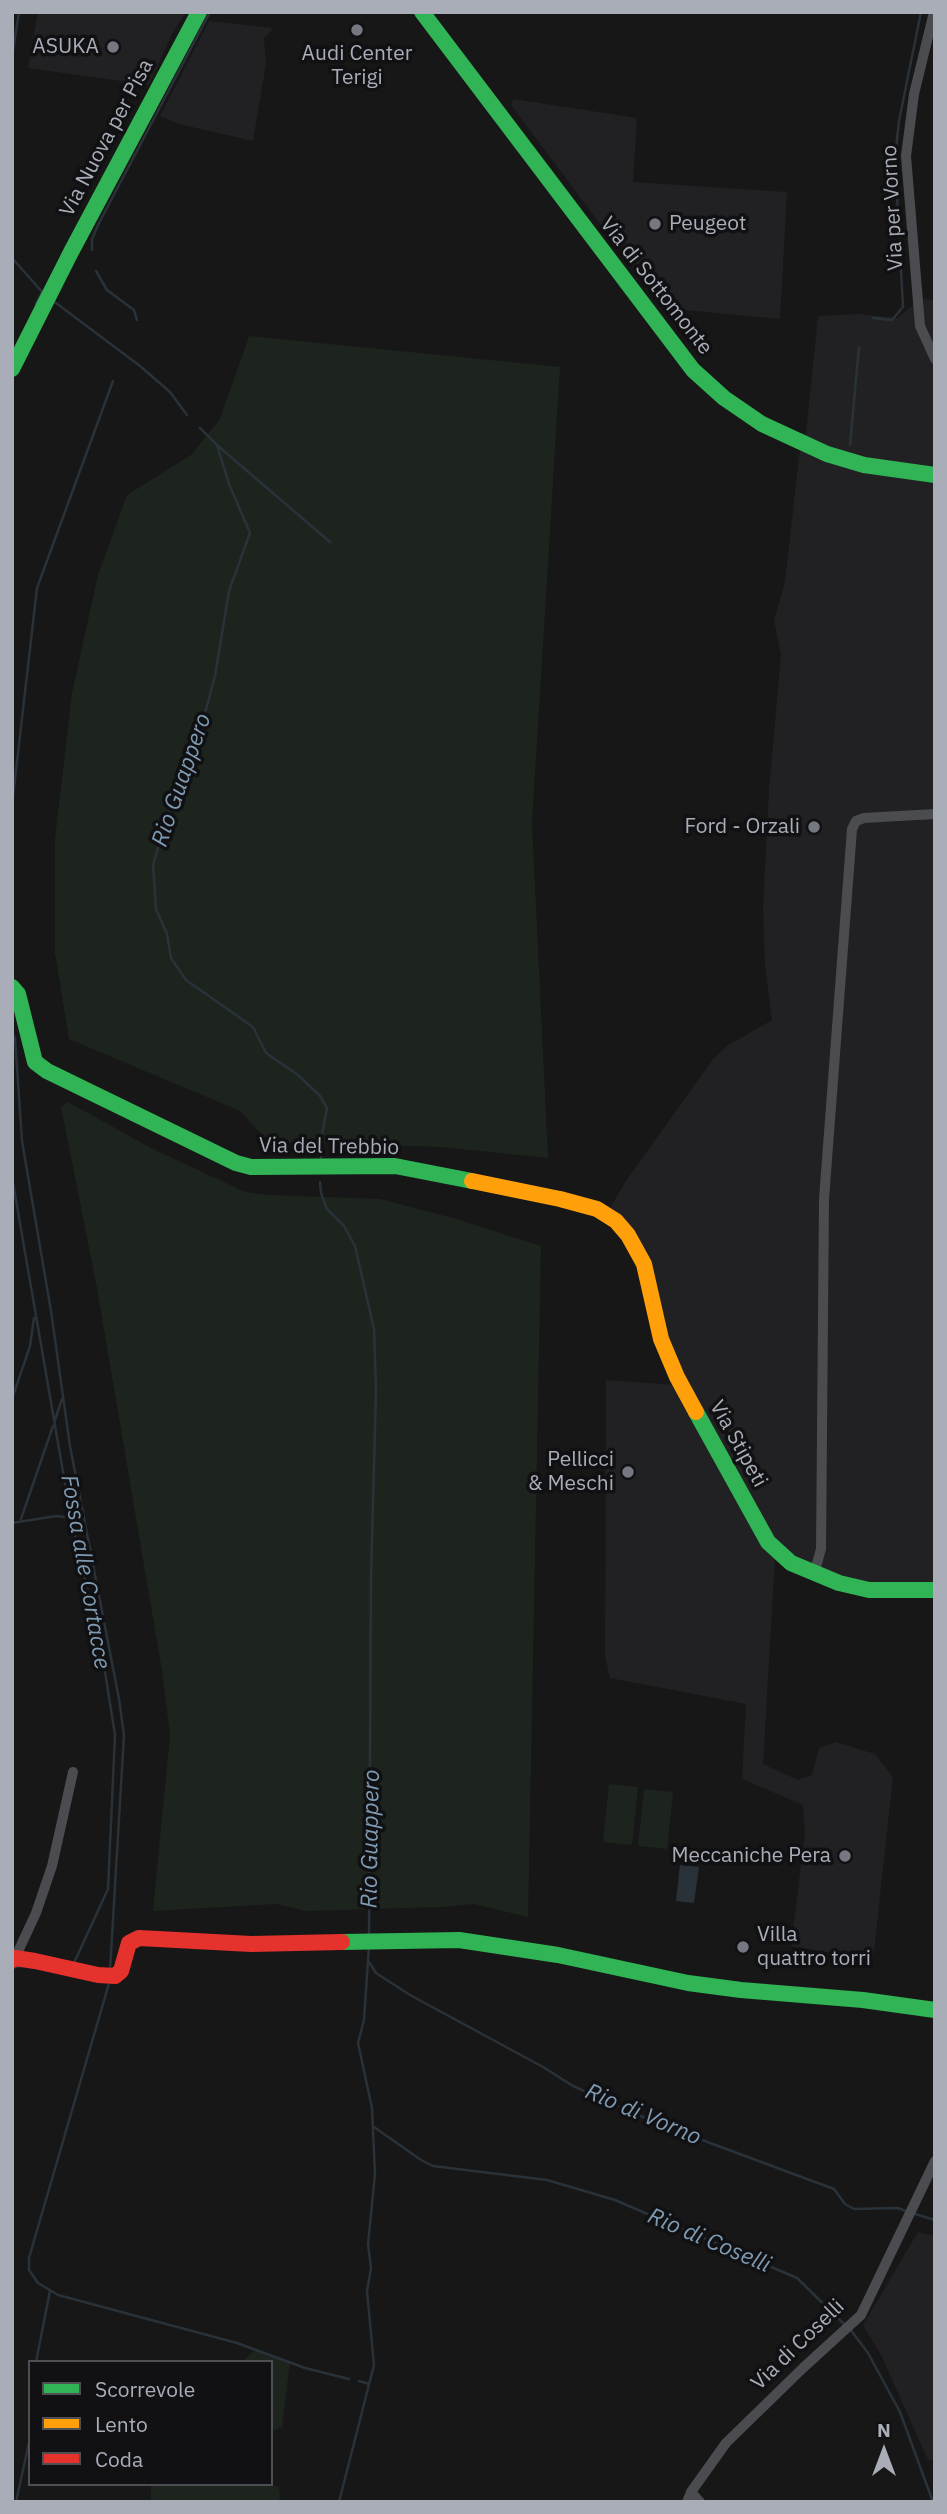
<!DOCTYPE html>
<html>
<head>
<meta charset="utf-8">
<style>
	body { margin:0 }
	#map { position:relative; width:947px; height:2514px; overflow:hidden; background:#171717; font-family:"IBM Plex Sans",sans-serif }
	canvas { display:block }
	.frame { position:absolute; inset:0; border:14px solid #a8adb8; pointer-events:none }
	.legend { position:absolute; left:28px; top:2360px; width:245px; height:126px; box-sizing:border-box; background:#111113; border:2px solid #4d4f55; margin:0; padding:9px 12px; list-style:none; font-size:21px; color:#a8adb8 }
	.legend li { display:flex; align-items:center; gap:14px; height:35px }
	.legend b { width:35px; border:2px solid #4d4f55 }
	.north { position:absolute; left:849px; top:2416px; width:70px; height:70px; -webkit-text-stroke:5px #111113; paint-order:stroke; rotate:0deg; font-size:19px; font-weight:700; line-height:28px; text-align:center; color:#a8adb8 }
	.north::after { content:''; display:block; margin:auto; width:24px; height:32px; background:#a8adb8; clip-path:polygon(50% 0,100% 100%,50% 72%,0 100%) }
</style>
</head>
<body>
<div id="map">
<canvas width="947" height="2514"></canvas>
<div class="frame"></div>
<ul class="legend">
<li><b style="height:9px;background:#30b455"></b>Scorrevole</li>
<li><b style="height:9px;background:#ff9f0a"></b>Lento</li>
<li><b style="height:9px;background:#e5322d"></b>Coda</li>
</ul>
<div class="north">N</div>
</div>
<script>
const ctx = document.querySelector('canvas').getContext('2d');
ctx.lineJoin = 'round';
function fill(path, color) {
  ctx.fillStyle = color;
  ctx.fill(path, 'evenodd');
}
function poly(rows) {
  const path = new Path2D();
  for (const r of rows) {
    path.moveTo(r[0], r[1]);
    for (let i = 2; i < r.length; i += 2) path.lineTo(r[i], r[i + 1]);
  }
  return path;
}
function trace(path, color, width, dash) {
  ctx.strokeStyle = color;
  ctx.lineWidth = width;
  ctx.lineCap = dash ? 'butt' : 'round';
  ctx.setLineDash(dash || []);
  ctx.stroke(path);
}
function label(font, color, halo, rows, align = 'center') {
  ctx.font = font + ' "IBM Plex Sans",sans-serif';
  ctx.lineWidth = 7;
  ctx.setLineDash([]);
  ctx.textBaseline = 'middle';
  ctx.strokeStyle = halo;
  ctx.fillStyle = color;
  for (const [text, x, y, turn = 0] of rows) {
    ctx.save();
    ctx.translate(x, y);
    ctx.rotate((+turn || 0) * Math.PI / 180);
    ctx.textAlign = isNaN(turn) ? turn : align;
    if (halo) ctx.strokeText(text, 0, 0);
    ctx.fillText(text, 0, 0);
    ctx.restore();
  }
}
fill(poly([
	[38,12,186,12,172,34,149,85,28,68],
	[209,21,274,28,264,38,266,64,253,141,179,124,160,116],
	[513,99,637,118,633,182,787,192,780,319,663,308,511,105],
	[921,299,935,300,935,1588,867,1586,794,1558,770,1535,672,1354,646,1261,609,1210,625,1182,713,1059,727,1046,772,1020,765,967,763,907,769,790,781,655,774,620,785,582,799,456,806,433,818,316,859,314,897,318],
	[606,1380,676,1385,775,1558,763,1764,798,1780,812,1775,819,1748,836,1742,875,1754,893,1777,873,1960,791,1946,805,1833,803,1805,742,1779,746,1704,610,1678,605,1656],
	[918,2232,935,2236,935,2460,928,2460,881,2355,863,2325]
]), '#212123');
fill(poly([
	[249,336,560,367,532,823,548,1158,441,1147,269,1142,240,1111,69,1039,55,953,55,839,72,693,98,575,127,495,191,455,220,419],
	[68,1102,151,1148,245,1192,269,1195,380,1199,453,1218,541,1246,528,1917,474,1904,441,1907,307,1911,276,1904,153,1911,170,1735,162,1671,97,1288,61,1107],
	[609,1784,638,1787,632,1845,603,1842],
	[644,1789,673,1792,667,1849,638,1846],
	[256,2349,290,2362,282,2427,275,2430,271,2429,271,2362,242,2362],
	[151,2484,267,2484,279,2487,280,2495,279,2502,151,2502]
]), '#1d241e');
fill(poly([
	[680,1865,699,1867,694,1903,676,1901]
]), '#2a3239');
trace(poly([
	[12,57,19,12],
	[92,250,92,239,99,223,210,12],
	[12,258,44,294],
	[96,271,107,290,134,310,137,320],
	[52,300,140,366,170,392,187,415],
	[36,304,42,292],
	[873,318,892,320,903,307,895,158,899,121,921,12],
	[200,428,217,445,229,484,250,533,229,591,215,676,197,743,180,772,153,865,156,909,167,934,171,958,186,980,253,1027,266,1053,298,1075,320,1096,327,1108,322,1134,321,1160],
	[850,445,859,347],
	[218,446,330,542],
	[12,805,37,588,113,381],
	[12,1032,15,1038,22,1141,51,1311,70,1446,119,1699,124,1735,110,1970],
	[12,1177,71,1518,102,1653,115,1735,108,1889,74,1963],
	[320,1182,321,1193,327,1209,344,1226,355,1246,374,1329,376,1390,371,1577,369,1936],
	[12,1399,30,1346,34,1318],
	[55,1420,62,1399],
	[21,1519,53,1426],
	[12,1523,56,1516,84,1519],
	[369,1962,376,1973,410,1995,543,2067,573,2086,659,2124,834,2189,845,2204,854,2209,898,2208,908,2212],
	[12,1968,21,1966],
	[110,1980,29,2258,29,2270,38,2283,58,2295,237,2343,305,2368,349,2379],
	[374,2127,421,2160,433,2166,547,2180,615,2200,797,2278,845,2325],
	[915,2214,935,2220],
	[850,2329,868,2353,900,2412,933,2502],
	[36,2362,50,2291],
	[359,2381,369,2384],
	[16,2502,30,2438],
	[339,2502,374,2365,367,2291,371,2268,368,2244,375,2174,372,2108,358,2043,364,2020,369,1946]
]), '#2a3239', 2.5);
trace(poly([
	[934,12,914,94,906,156,920,326,935,359],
	[814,1574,821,1549,824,1199,852,829,856,821,864,818,935,814],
	[15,1958,36,1913,52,1866,73,1772],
	[691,2492,700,2502],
	[687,2502,691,2492,726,2443,803,2368,861,2315,935,2161]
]), '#4b4c50', 10);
trace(poly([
	[422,12,693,370,724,398,762,424,827,454,864,465,935,475],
	[12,369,71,252,199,12],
	[12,987,18,994,35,1062,47,1071,236,1163,251,1167,395,1166,472,1181],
	[696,1412,768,1542,791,1563,839,1583,869,1590,935,1590],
	[342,1942,459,1940,558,1955,688,1983,741,1990,863,2000,935,2010]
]), '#30b455', 16);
trace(poly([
	[472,1181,560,1199,597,1209,616,1221,628,1235,644,1264,661,1339,677,1377,696,1412]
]), '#ff9f0a', 16);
trace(poly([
	[12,1960,15,1958,35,1961,98,1975,115,1976,121,1971,129,1943,139,1938,251,1944,342,1942]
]), '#e5322d', 16);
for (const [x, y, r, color] of [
	[357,30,7,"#757880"],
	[113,47,7,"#757880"],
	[655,224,7,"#757880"],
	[814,827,7,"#757880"],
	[628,1472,7,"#757880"],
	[845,1856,7,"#757880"],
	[743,1947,7,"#757880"]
]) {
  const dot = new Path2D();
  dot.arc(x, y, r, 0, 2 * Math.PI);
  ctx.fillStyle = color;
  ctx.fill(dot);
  trace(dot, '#111113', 2.5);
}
label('21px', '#a8adb8', '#111113', [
	["ASUKA",99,47],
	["Audi Center",357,54,"center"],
	["Terigi",357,78,"center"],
	["Peugeot",669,224,"left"],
	["Ford - Orzali",800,827],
	["Pellicci",614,1460],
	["& Meschi",614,1484],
	["Meccaniche Pera",831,1856],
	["Villa",757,1935,"left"],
	["quattro torri",757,1959,"left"]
], 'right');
label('21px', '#a8adb8', '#111113', [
	["Via Nuova per Pisa",107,138,-62],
	["Via per Vorno",893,208,-93],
	["Via di Sottomonte",656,286,52],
	["Via del Trebbio",329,1147,1],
	["Via Stipeti",738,1444,61],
	["Via di Coselli",798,2345,-44]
]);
label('italic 23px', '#7f9bb3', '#111113', [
	["Rio Guappero",182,780,-71],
	["Fossa alle Cortacce",85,1572,80],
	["Rio Guappero",371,1839,-89],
	["Rio di Vorno",643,2115,23],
	["Rio di Coselli",709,2241,23]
]);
</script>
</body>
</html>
